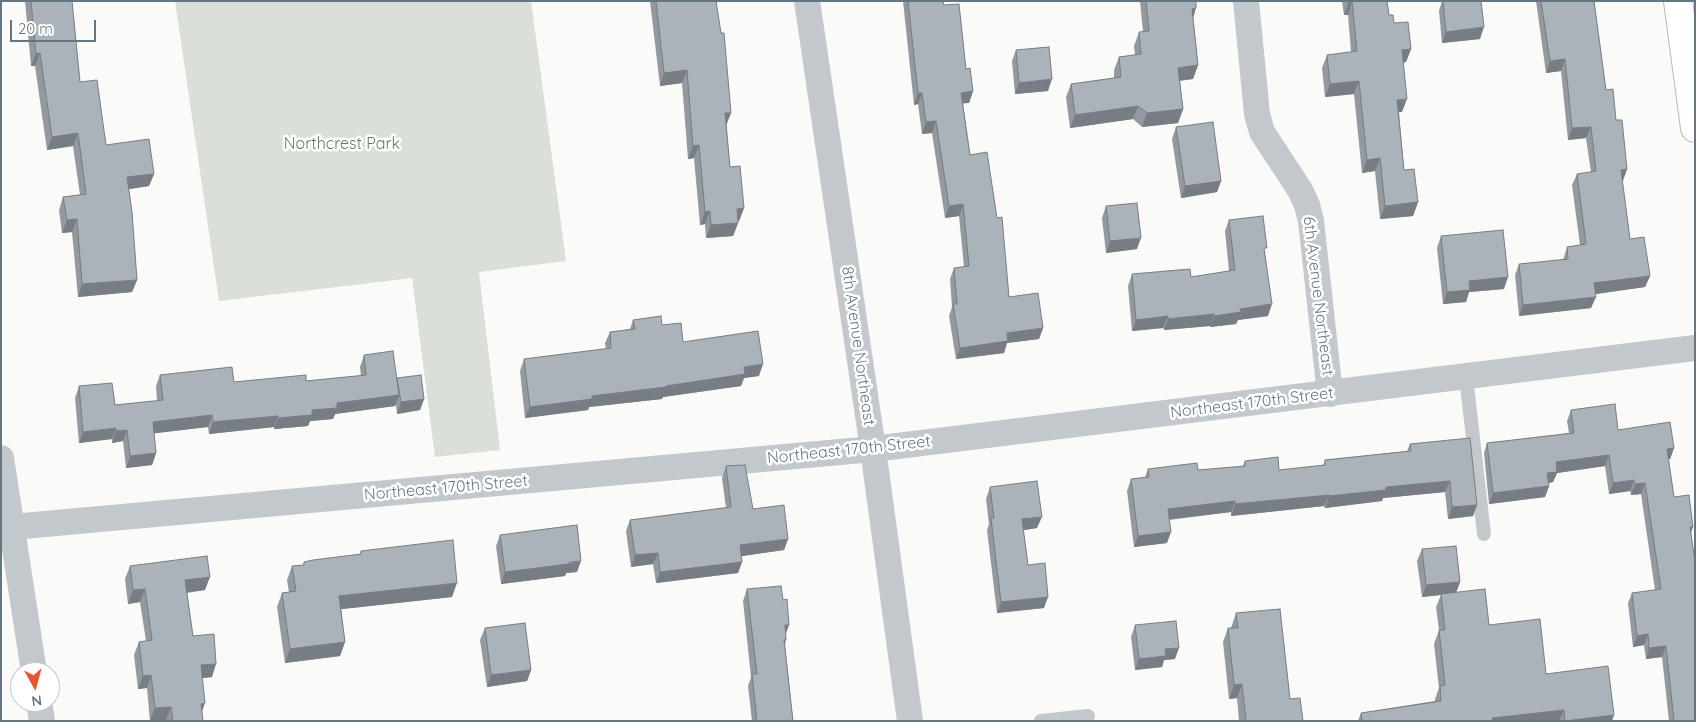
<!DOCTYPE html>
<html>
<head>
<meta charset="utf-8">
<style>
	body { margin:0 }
	#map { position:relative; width:1696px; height:722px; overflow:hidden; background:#fafaf8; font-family:Quicksand,sans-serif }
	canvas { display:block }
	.frame { position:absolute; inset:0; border:2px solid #657683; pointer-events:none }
	.north { position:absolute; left:10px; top:662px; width:50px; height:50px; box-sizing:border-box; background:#fff; border:1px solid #c1c8cd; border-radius:50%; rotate:173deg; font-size:14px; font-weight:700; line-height:20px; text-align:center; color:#657683 }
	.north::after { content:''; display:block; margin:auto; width:18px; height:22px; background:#e4572e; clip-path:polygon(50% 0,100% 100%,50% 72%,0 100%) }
	.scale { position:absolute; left:10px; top:20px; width:86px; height:22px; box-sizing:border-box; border:2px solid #657683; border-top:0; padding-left:6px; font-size:15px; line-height:18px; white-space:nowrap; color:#657683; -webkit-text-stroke:4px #fff; paint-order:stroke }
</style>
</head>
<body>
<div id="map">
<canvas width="1696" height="722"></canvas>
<div class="frame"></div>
<div class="north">N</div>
<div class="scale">20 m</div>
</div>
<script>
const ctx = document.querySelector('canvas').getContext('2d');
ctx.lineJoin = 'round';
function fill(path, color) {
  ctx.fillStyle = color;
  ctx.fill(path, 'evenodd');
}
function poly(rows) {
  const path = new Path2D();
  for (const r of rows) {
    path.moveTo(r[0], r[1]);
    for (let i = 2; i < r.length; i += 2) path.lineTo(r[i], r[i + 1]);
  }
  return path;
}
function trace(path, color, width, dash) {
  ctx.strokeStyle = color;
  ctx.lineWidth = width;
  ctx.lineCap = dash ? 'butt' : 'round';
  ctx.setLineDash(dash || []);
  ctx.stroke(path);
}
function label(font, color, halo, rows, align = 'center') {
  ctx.font = font + ' Quicksand,sans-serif';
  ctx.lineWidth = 5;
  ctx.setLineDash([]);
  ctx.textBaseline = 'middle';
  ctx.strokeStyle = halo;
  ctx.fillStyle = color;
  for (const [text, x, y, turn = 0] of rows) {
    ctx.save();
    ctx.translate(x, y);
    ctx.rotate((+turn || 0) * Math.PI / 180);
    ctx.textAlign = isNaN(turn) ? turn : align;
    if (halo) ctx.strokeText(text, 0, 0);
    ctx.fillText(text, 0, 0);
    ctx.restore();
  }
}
fill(poly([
	[175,1,531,1,566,261,479,272,500,450,435,457,412,278,219,301]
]), '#dadfd7');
const secondary = poly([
	[1678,1,1695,128]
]);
trace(secondary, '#b3babf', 30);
trace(poly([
	[1466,377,1484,534],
	[1041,721,1088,716]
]), '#c3c8cc', 14);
trace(poly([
	[807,1,873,449,910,721],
	[1246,1,1257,114,1262,132,1300,190,1307,205,1311,221,1330,394],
	[1,458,34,672],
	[1,528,873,449,1695,348],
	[39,702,42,721]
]), '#c3c8cc', 26);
trace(secondary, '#fff', 28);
fill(poly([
	[25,1,72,1,80,82,106,145,154,174,149,186,129,189,137,280,132,292,78,297,72,232,62,233,59,210,63,197,80,195,73,146,47,150,35,66,31,66],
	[650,1,716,1,730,167,744,208,739,221,738,221,738,223,733,236,706,238,705,224,700,225,694,158,688,159,682,83,660,86],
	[903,1,943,1,944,5,973,91,969,103,963,103,970,155,1009,297,1043,328,1039,339,1007,343,1004,353,956,359,949,316,952,307,950,279,954,268,964,267,959,216,945,218,932,133,922,134,918,104,914,105],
	[1140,1,1196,1,1193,17,1198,65,1193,79,1180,81,1183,109,1178,123,1142,127,1133,119,1070,128,1066,97,1071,84,1114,78,1114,70,1119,57,1135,55,1134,46,1139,32,1143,32],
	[1342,1,1387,1,1389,15,1394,23,1411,49,1406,62,1403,63,1402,112,1399,112,1404,170,1418,202,1413,216,1380,219,1375,171,1362,173,1354,94,1325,97,1322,68,1327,55,1351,52,1348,15,1344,15],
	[1442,1,1481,1,1480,39,1442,43,1439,11],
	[1536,1,1594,1,1606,90,1616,120,1627,169,1622,181,1630,239,1650,276,1645,287,1595,294,1591,308,1519,316,1515,275,1519,264,1563,260,1567,247,1580,245,1572,185,1577,174,1591,172,1586,138,1568,140,1561,71,1546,73],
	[1016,50,1048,91,1015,94,1012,61],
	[1176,127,1221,181,1217,192,1181,198,1172,139],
	[1106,206,1137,249,1106,253,1102,218],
	[1229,220,1265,253,1268,316,1238,320,1236,324,1210,327,1210,326,1164,330,1163,328,1132,331,1128,286,1132,274,1191,277,1229,271,1225,231],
	[1441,236,1504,289,1469,292,1466,302,1443,304,1437,248],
	[633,320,662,325,683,342,759,376,744,378,741,386,663,397,662,399,589,407,588,410,525,418,520,371,524,359,606,349,605,343,610,332,630,329],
	[364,355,424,399,420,410,397,414,396,405,395,406,335,414,333,419,310,421,308,426,274,429,274,427,209,434,208,427,154,433,156,453,152,465,126,468,123,441,112,443,112,439,79,443,75,398,79,386,115,405,157,401,156,386,160,375,234,382,306,381,361,376,360,367],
	[1571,410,1618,430,1674,448,1670,459,1668,459,1674,497,1691,534,1695,721,1669,721,1662,657,1646,659,1644,645,1633,647,1628,603,1632,593,1655,590,1641,494,1631,495,1630,491,1609,494,1605,466,1557,473,1553,482,1548,483,1549,486,1545,497,1489,504,1484,453,1487,443,1569,433,1567,421],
	[1410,444,1477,505,1473,516,1448,519,1445,492,1383,498,1382,501,1325,508,1324,506,1231,516,1231,512,1169,520,1167,543,1134,547,1127,491,1131,479,1145,477,1148,469,1198,470,1243,466,1245,461,1279,470,1323,466,1325,460,1407,451],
	[726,466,753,509,788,539,784,550,741,556,742,562,738,573,656,583,653,564,631,567,626,531,630,520,726,508,722,478],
	[990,487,1037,528,1023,530,1028,565,1044,608,997,613,987,530,989,524,986,499],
	[500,535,577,572,566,573,565,576,501,584,496,546],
	[1422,549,1460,582,1456,592,1489,625,1546,674,1612,721,1358,721,1361,713,1435,701,1435,699,1439,688,1434,644,1439,630,1436,607,1441,595,1422,597,1417,561],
	[361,551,452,597,341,609,345,642,340,656,285,663,277,607,282,593,289,592,287,580,292,566,303,565,304,562,360,554],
	[130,566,205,590,187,593,193,636,212,677,202,678,202,711,203,721,166,721,166,720,150,721,147,688,138,689,134,655,139,642,146,641,140,602,128,604,125,579],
	[747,589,786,635,786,640,785,645,793,721,752,721,748,686,751,677,743,601],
	[1236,613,1290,699,1303,721,1239,721,1237,698,1229,699,1223,642,1228,628,1231,628],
	[1135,625,1175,659,1164,660,1162,667,1135,670,1131,637],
	[485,628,531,670,527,681,487,687,480,640]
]), '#929a9f');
fill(poly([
	[1352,1,1348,15,1344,15,1349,2],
	[1196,8,1192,22,1192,9],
	[1484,27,1480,39,1442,43,1446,32],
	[1411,49,1406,62,1397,63,1402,50],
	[40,53,35,66,31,66,36,54],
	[1565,59,1561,71,1546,73,1550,61],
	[1198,65,1193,79,1173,81,1178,68],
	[687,70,682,83,660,86,664,73],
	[1052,79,1048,91,1015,94,1019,83],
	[1359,81,1354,94,1325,97,1330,84],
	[973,91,969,103,957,104,961,93],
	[918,93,922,93,918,104,914,105],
	[1407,99,1402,112,1393,113,1397,100],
	[1138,106,1133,119,1070,128,1075,115],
	[1183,109,1178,123,1142,127,1147,113],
	[725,113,731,113,726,126],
	[936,121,932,133,922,134,926,122],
	[1591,127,1586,138,1568,140,1572,128],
	[78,133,73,146,47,150,52,137],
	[699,145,694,158,688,159,693,146],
	[1380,158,1375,171,1362,173,1367,160],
	[1627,169,1623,181,1617,182,1621,170],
	[154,174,149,186,123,190,127,177],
	[1221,181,1217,192,1181,198,1185,186],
	[1418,202,1413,216,1380,219,1385,206],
	[963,204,959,216,945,218,949,206],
	[744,208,739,221,732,222,737,209],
	[710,211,705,224,700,225,705,212],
	[77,219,72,232,62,233,67,220],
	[738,223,733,236,706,238,711,225],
	[1141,238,1137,249,1106,253,1110,241],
	[1650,276,1645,287,1589,295,1594,283],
	[1508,277,1504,289,1469,292,1466,302,1443,304,1447,292,1469,281],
	[137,280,132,292,78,297,82,284],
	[1596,297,1591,308,1519,316,1523,305],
	[1272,304,1268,316,1238,320,1236,324,1210,327,1214,316,1240,309],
	[1214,314,1210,326,1164,330,1168,319],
	[1168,316,1163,328,1132,331,1136,320],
	[1043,328,1039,339,1007,343,1004,353,956,359,960,348,1007,333],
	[763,364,759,376,744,378,741,386,663,397,662,399,589,407,588,410,525,418,530,407,592,396,666,386,744,367],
	[399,395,395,406,335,414,333,419,310,421,308,426,274,429,278,418,337,403],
	[424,399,420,410,397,414,401,402],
	[212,415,208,427,149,434,153,422],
	[278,416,274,427,209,434,213,422],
	[116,428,112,439,79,443,83,432],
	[127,430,123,441,112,443,116,431],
	[1674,448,1670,459,1663,459,1667,449],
	[156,453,152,465,126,468,130,456],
	[1609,455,1605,466,1557,473,1553,482,1543,484,1547,473,1556,462],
	[1634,480,1630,491,1609,494,1613,483],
	[1450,481,1445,492,1383,498,1382,501,1325,508,1329,496,1386,487],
	[1645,483,1641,494,1631,495,1635,484],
	[1549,486,1545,497,1489,504,1493,493],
	[1329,495,1324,506,1231,516,1235,504],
	[1235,501,1231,512,1163,520,1168,509],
	[1477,505,1473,516,1448,519,1452,507],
	[1042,517,1037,528,1018,531,1022,519],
	[1690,527,1693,527,1689,538],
	[1171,532,1167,543,1134,547,1138,536],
	[788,539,784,550,736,557,740,545],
	[658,553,653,564,631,567,635,555],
	[581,561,577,572,566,573,565,576,501,584,505,572],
	[742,562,738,573,656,583,660,572],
	[210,577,205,590,180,593,185,580],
	[1460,582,1456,593,1422,597,1426,585],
	[457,583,452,597,334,610,339,596],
	[145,589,140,602,128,604,133,590],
	[1048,597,1044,608,997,613,1001,602],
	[785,625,789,625,785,636],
	[1648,634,1644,645,1633,647,1637,636],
	[345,642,340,656,285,663,290,649],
	[1666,646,1662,657,1646,659,1649,648],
	[1179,648,1175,659,1164,660,1162,667,1135,670,1139,659,1165,649],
	[216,664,212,677,196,679,201,665],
	[531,670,527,681,487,687,491,675],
	[151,675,147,688,138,689,143,676],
	[1242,684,1237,698,1229,699,1234,685],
	[205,703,200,717,201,704],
	[171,707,166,720,150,721,155,708],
	[1564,710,1559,721,1491,721,1492,718],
	[1614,715,1612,721,1566,721]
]), '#777d82');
const building = poly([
	[31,1,72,1,80,82,97,80,106,145,149,139,154,174,127,177,132,212,137,280,82,284,77,219,67,220,63,197,86,194,78,133,52,137,40,53,36,54,31,1],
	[656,1,716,1,721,33,724,33,731,113,725,113,730,167,740,166,744,208,737,209,738,223,711,225,710,211,705,212,699,145,693,146,687,70,664,73,656,1],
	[908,1,943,1,944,5,959,4,966,69,970,68,973,91,961,93,970,155,987,152,997,218,1002,217,1009,297,1038,293,1043,328,1007,333,1008,341,960,348,953,304,957,304,954,268,969,266,963,204,949,206,936,121,926,122,922,93,918,93,908,1],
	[1146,1,1196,1,1196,8,1192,9,1198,65,1178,68,1183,109,1147,113,1138,106,1075,115,1071,84,1121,77,1119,57,1141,54,1139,32,1149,31,1146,1],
	[1349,1,1387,1,1389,15,1393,15,1394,23,1408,22,1411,49,1402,50,1407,99,1397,100,1404,170,1414,169,1418,202,1385,206,1380,158,1367,160,1359,81,1330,84,1327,55,1357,51,1352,1,1349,2,1349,1],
	[1443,1,1481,1,1484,27,1446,32,1443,1],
	[1541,1,1594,1,1606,90,1613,89,1616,120,1622,120,1627,169,1621,170,1630,239,1644,237,1650,276,1594,283,1596,297,1523,305,1519,264,1568,259,1567,247,1586,244,1577,174,1596,171,1591,127,1572,128,1565,59,1550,61,1541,1],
	[1049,47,1052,79,1019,83,1016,50,1049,47],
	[1213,122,1221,181,1185,186,1176,127,1213,122],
	[1137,203,1141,238,1110,241,1106,206,1137,203],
	[1263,216,1267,248,1264,248,1272,304,1240,309,1241,312,1214,316,1214,314,1168,319,1168,316,1136,320,1132,274,1190,269,1191,277,1235,270,1229,220,1263,216],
	[1503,230,1508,277,1469,281,1470,290,1447,292,1441,236,1503,230],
	[661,316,662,325,681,323,683,342,758,331,763,364,744,367,745,374,666,386,666,387,592,396,592,399,530,407,524,359,611,348,610,332,635,329,633,320,661,316],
	[393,351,399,395,337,403,337,408,312,410,312,415,278,418,278,416,213,422,212,415,153,422,156,453,130,456,127,430,116,431,116,428,83,432,79,386,112,383,115,405,163,400,160,375,232,367,234,382,306,375,306,381,366,375,364,355,393,351],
	[421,375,424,399,401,402,397,378,421,375],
	[1615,404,1618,430,1670,422,1674,448,1667,449,1674,497,1689,495,1693,527,1690,527,1695,562,1695,721,1674,721,1666,646,1649,648,1648,634,1637,636,1632,593,1661,589,1645,483,1635,484,1634,480,1613,483,1609,455,1556,462,1557,472,1547,473,1549,486,1493,493,1487,443,1574,433,1571,410,1615,404],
	[1470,438,1477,505,1452,507,1450,481,1386,487,1386,490,1329,496,1329,495,1235,504,1235,501,1168,509,1171,532,1138,536,1131,479,1149,477,1148,469,1197,463,1198,470,1245,466,1245,461,1278,457,1279,470,1325,465,1325,460,1411,451,1410,444,1470,438],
	[745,465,753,509,784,505,788,539,740,545,742,562,660,572,658,553,635,555,630,520,731,507,726,466,745,465],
	[1037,481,1042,517,1022,519,1028,565,1045,563,1048,597,1001,602,991,518,994,518,990,487,1037,481],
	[577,525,581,561,569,562,569,564,505,572,500,535,577,525],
	[453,540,457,583,339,596,345,642,290,649,282,593,296,591,292,566,304,565,304,562,313,560,361,554,361,551,453,540],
	[1456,546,1460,582,1426,585,1422,549,1456,546],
	[207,556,210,577,185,580,193,636,214,634,216,664,201,665,205,703,201,704,203,721,173,721,171,707,155,708,151,675,143,676,139,642,152,640,145,589,133,590,130,566,207,556],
	[781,586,783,600,787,599,789,625,785,625,786,640,784,640,793,721,757,721,752,674,757,674,747,589,781,586],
	[1485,589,1489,625,1540,619,1546,674,1608,666,1614,715,1565,721,1564,710,1492,718,1493,721,1362,721,1361,713,1441,701,1440,686,1445,685,1439,630,1445,630,1441,594,1485,589],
	[1280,609,1290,699,1300,698,1303,721,1246,721,1242,684,1234,685,1228,628,1238,628,1236,613,1280,609],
	[1176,621,1179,648,1165,649,1166,656,1139,659,1135,625,1176,621],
	[525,623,531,670,491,675,485,628,525,623]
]);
fill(building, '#aab3b9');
trace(building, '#777d82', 1);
label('16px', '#687a64', '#fff', [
	["Northcrest Park",342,144]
]);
label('16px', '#657683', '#fff', [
	["6th Avenue Northeast",1318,296,83],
	["8th Avenue Northeast",858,346,82],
	["Northeast 170th Street",1252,403,-7],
	["Northeast 170th Street",849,450,-6],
	["Northeast 170th Street",446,488,-5]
]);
</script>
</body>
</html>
